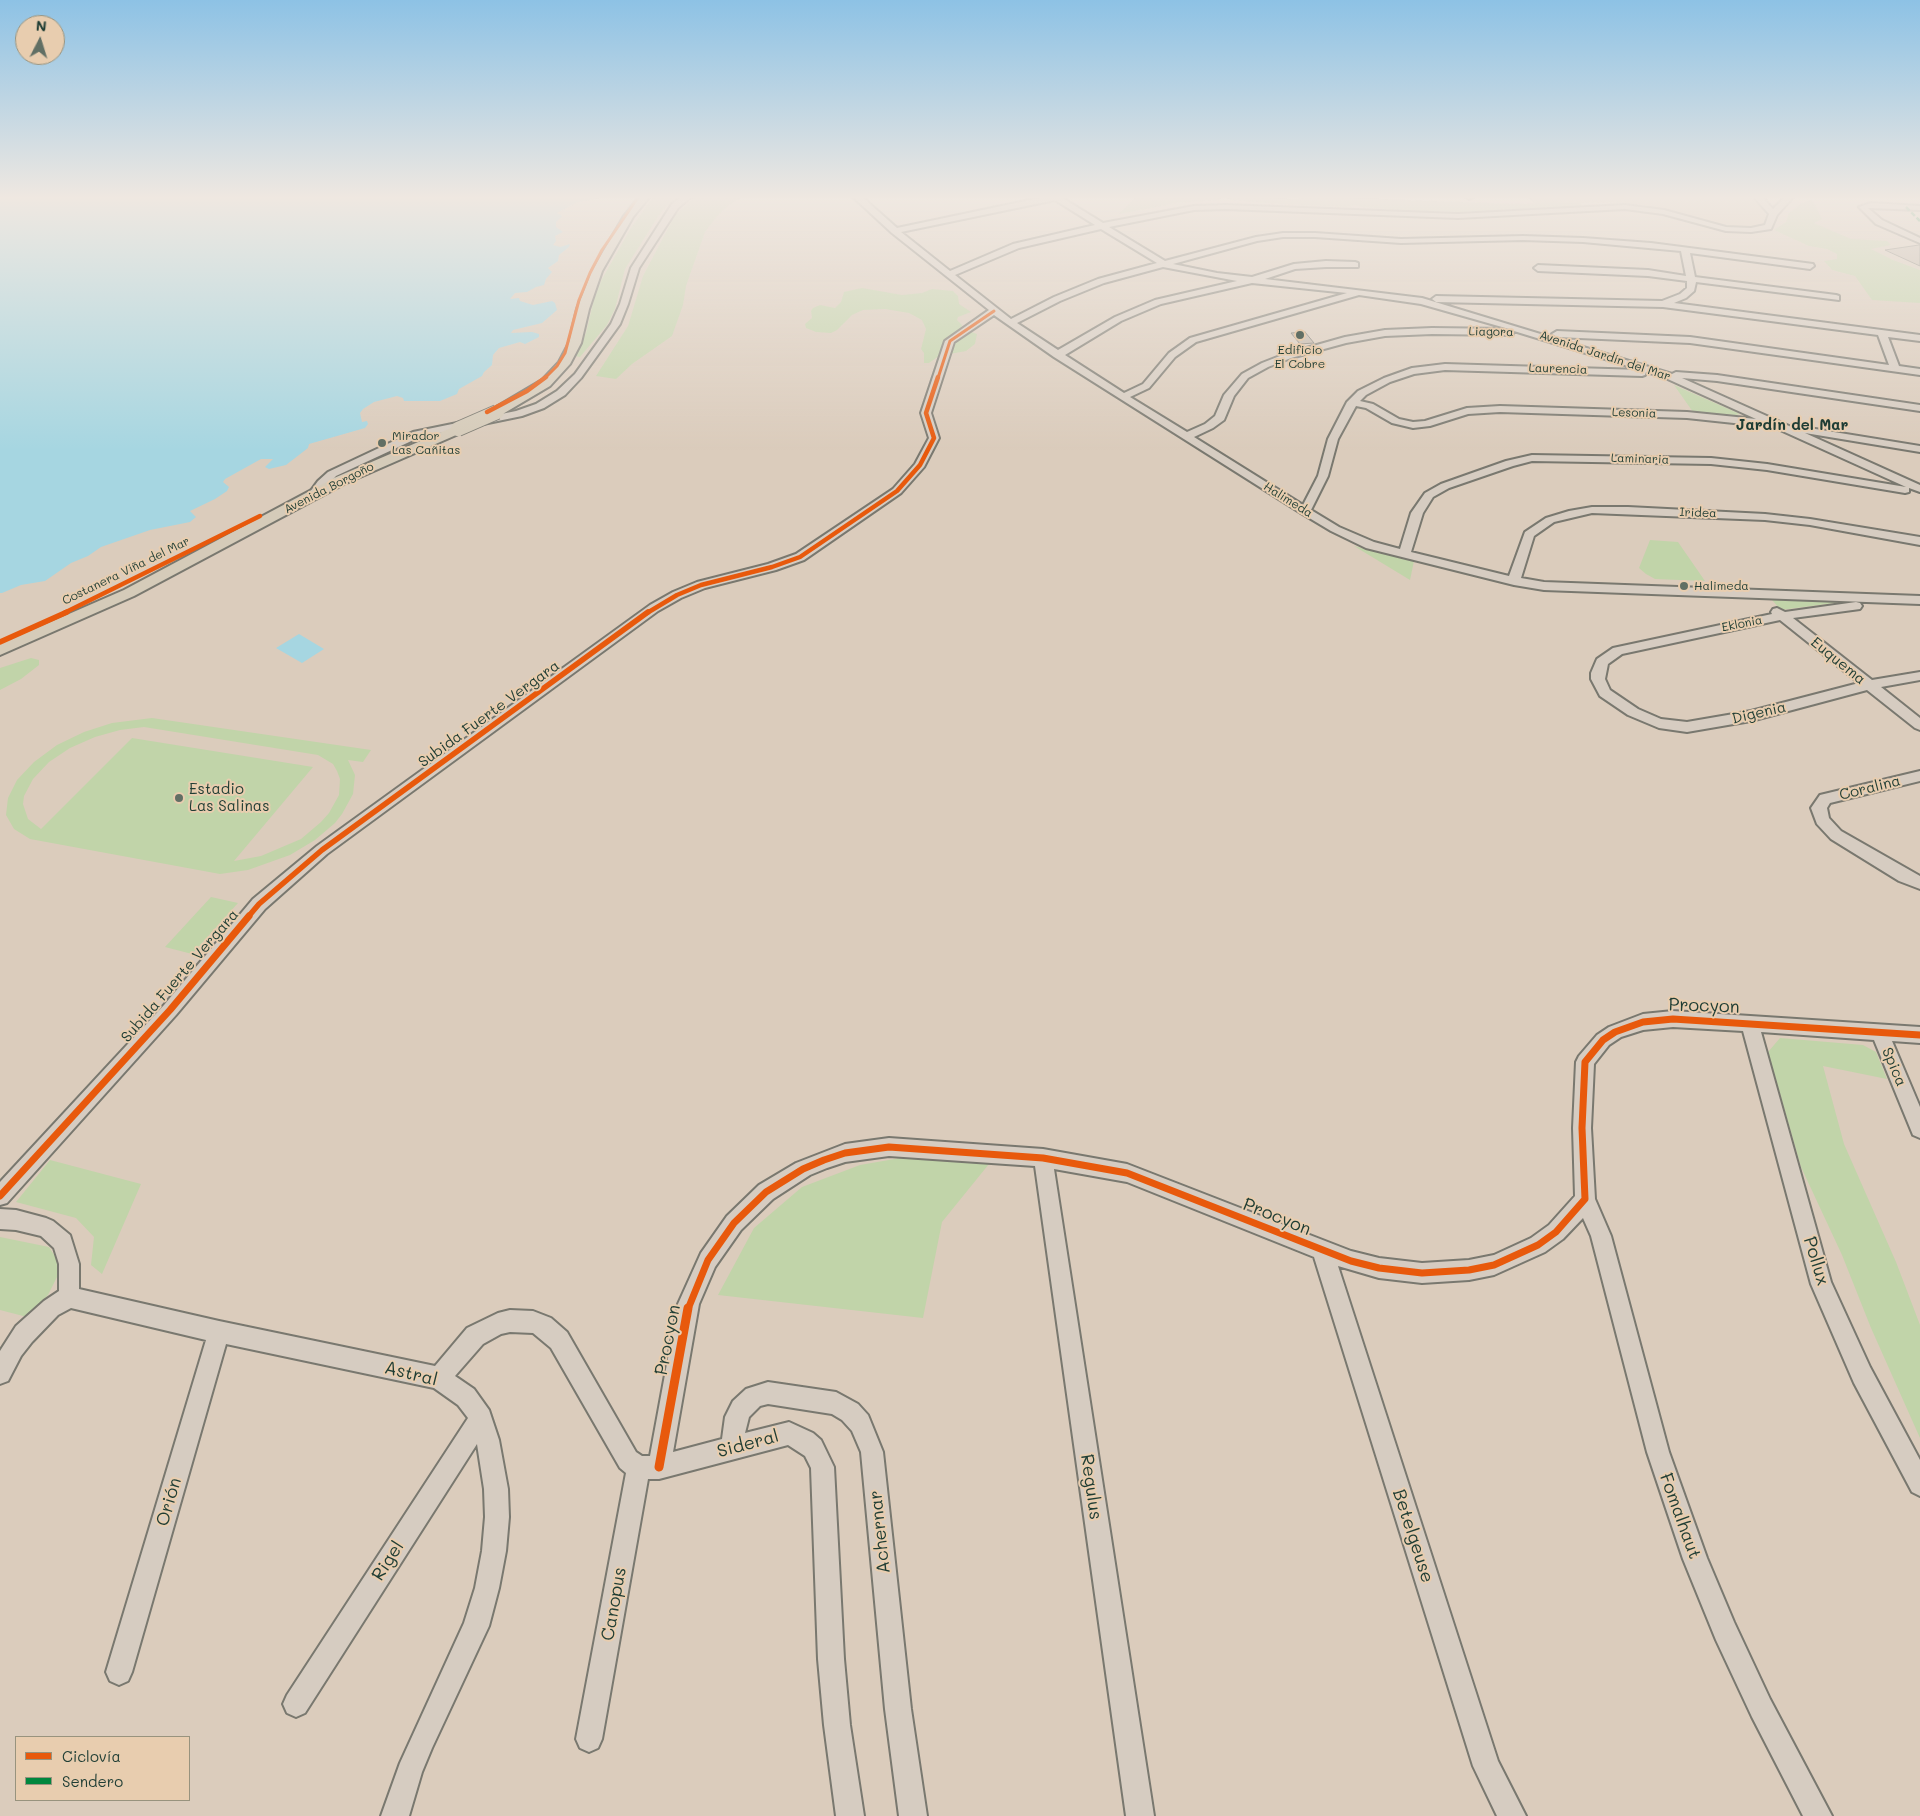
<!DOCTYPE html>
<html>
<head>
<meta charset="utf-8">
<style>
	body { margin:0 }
	#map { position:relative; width:1920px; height:1816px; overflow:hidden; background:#dbccbc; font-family:Mali,sans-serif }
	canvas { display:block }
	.legend { position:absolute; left:15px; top:1736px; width:175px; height:65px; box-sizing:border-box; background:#e8cdaf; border:1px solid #98937e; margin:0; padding:6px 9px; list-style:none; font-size:15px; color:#1f3d34 }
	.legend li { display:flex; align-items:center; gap:10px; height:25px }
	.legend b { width:25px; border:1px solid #98937e }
	.north { position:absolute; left:15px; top:15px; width:50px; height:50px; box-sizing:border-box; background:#e8cdaf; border:1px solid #98937e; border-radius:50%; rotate:5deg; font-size:14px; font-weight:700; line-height:20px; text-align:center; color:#1f3d34 }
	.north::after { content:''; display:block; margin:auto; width:18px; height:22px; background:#616f64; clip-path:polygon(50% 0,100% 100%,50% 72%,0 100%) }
</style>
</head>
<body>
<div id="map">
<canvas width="1920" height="1816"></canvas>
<ul class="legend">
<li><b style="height:6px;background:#e8590c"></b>Ciclovía</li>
<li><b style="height:6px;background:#00873e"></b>Sendero</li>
</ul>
<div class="north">N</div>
</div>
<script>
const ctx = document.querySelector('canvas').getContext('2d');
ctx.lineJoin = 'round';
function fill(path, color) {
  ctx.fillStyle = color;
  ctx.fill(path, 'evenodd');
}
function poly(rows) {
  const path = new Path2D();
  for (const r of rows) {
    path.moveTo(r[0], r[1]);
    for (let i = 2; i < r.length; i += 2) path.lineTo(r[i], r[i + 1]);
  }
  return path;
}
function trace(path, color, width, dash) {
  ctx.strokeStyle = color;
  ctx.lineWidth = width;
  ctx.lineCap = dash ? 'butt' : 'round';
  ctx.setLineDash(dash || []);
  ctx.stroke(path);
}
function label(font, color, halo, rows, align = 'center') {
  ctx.font = font + ' Mali,sans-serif';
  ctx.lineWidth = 4;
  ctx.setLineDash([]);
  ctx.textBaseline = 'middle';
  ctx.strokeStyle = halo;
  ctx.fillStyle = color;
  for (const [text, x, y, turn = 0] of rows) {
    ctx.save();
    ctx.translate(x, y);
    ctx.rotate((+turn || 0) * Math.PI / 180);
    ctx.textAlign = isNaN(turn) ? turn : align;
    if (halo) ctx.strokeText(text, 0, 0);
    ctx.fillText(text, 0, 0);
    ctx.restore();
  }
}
fill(poly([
	[1528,196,1752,196,1763,208,1766,216,1764,224,1759,226,1734,228,1643,205,1604,202,1536,205]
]), '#dcc6ae');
fill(poly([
	[654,196,681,196,666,207,659,215,625,269,615,309,607,325,580,357,575,356,586,333,594,299,602,279,631,228],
	[696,196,749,196,740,198,729,205,717,216,705,232,686,286,683,305,672,336,632,364,616,379,596,376,628,326,643,276,675,215],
	[1137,196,1247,196,1300,200,1298,196,1514,204,1581,203,1581,206,1462,212,1409,211,1363,207,1355,205,1346,207,1281,204,1234,200,1223,197,1216,200,1176,203,1119,214],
	[1812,200,1822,219,1814,223,1851,239,1887,241,1891,245,1871,249,1893,260,1920,270,1920,303,1872,300,1855,276,1832,270,1824,261,1837,259,1837,254,1827,249,1809,246,1774,230,1786,222,1789,213,1802,203],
	[862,288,902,295,922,293,932,289,953,291,958,296,959,304,971,312,958,317,957,320,962,325,961,328,977,334,975,344,966,351,939,356,929,363,924,363,924,353,921,349,926,329,922,320,909,313,885,309,863,310,852,315,837,330,831,333,816,332,806,328,805,324,812,318,811,311,813,308,820,305,835,308,841,302,844,292],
	[1674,385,1740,414,1735,415,1693,412],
	[1650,540,1678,542,1705,581,1655,579,1646,574,1639,568],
	[1354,546,1414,561,1410,580],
	[1771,599,1850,601,1781,610],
	[31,658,39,660,39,665,21,679,0,690,0,668],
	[152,718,371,750,363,762,348,760,355,775,353,794,342,814,335,823,315,840,290,855,248,870,220,874,30,839,14,829,6,815,8,798,17,780,34,762,57,745,84,732,112,723],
	[144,727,318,755,333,764,337,771,340,779,339,795,329,813,321,822,301,839,261,856,234,861,313,767,132,738,41,829,28,819,23,804,24,796,33,779,49,762,70,748,95,737,120,730],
	[211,897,238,903,192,954,165,947],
	[1780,1038,1863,1045,1876,1052,1887,1079,1823,1066,1844,1144,1896,1262,1920,1325,1920,1438,1871,1328,1842,1255,1801,1167,1768,1052],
	[906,1157,989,1164,942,1222,923,1318,718,1295,754,1228,802,1187,860,1165],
	[50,1160,141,1184,102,1274,91,1265,94,1237,76,1218,16,1202],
	[0,1237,49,1247,62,1267,48,1295,27,1317,0,1310]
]), '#c1d4a9');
fill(poly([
	[0,196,610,196,578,202,557,213,562,216,556,222,556,227,563,232,555,236,556,241,553,245,560,247,570,244,569,247,559,255,558,261,548,268,552,272,546,279,544,285,536,287,527,292,515,293,510,299,519,298,520,301,533,305,552,301,555,303,557,310,542,323,513,330,511,333,532,332,539,334,539,337,525,344,520,342,499,348,493,355,492,365,484,372,482,376,459,389,457,394,440,401,404,401,403,398,397,396,374,402,363,409,360,413,362,422,367,421,368,424,365,428,309,444,308,448,286,465,269,469,265,467,273,459,261,459,225,479,223,482,229,487,227,491,215,499,190,511,196,517,190,522,150,530,101,547,88,556,71,563,45,581,21,585,2,593,0,593],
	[299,634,324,649,302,663,276,648]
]), '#a6d6e1');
const building = poly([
	[1920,245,1920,266,1885,250,1919,245,1920,245],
	[1305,332,1314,343,1300,344,1291,333,1305,332]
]);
fill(building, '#c2b6a9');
trace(building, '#79786f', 1);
const minor = poly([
	[683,196,692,196,678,208,639,268,628,304,620,324,581,378,565,395,544,408,522,416,420,437,336,476,320,494,312,494,310,492,318,481,328,472,413,432,516,411,536,404,557,391,575,374,611,324,620,304,631,268,672,204,683,196],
	[852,196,861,196,897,228,1049,196,1059,196,1103,223,1194,206,1226,205,1458,214,1625,205,1664,210,1726,227,1751,228,1765,225,1769,214,1753,196,1761,196,1773,209,1786,196,1794,196,1777,215,1771,229,1751,232,1726,231,1663,214,1625,209,1458,218,1226,209,1194,210,1109,227,1165,261,1256,237,1283,233,1315,233,1401,239,1523,236,1583,238,1651,243,1813,264,1814,266,1810,269,1690,253,1695,277,1836,295,1839,296,1839,300,1696,282,1694,291,1686,298,1674,303,1920,335,1920,341,1888,337,1899,366,1920,369,1920,375,1690,343,1557,337,1552,334,1557,331,1690,337,1889,365,1878,335,1663,307,1436,302,1432,299,1436,296,1662,301,1680,294,1687,288,1687,281,1648,276,1538,271,1534,268,1538,265,1648,270,1686,276,1681,251,1583,242,1523,240,1401,243,1315,237,1283,237,1257,241,1173,264,1217,273,1252,277,1294,264,1326,261,1355,262,1358,263,1358,267,1326,267,1295,269,1265,279,1422,298,1672,374,1676,372,1717,375,1920,405,1920,411,1717,381,1682,378,1798,430,1803,427,1920,446,1920,452,1805,433,1920,485,1920,492,1909,488,1909,492,1905,493,1767,470,1711,464,1532,461,1513,466,1449,488,1433,497,1423,513,1411,552,1509,576,1525,532,1546,518,1569,511,1592,507,1628,507,1765,514,1810,519,1920,537,1920,545,1810,525,1765,520,1592,513,1554,522,1534,536,1521,578,1544,582,1920,596,1920,604,1544,590,1514,585,1366,548,1331,531,1301,513,1054,357,994,315,954,342,931,413,939,438,924,467,901,493,804,560,776,570,705,588,681,598,658,611,327,854,265,909,176,1015,7,1203,0,1205,0,1182,164,1005,253,899,317,846,650,605,673,592,697,582,768,564,796,554,893,489,915,464,929,438,921,413,945,341,989,310,892,233,852,196],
	[1055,200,1095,225,1013,244,950,271,901,232,1055,200],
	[1101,229,1157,263,1098,279,1054,297,1011,319,955,275,1019,248,1101,229],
	[1163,267,1237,281,1155,300,1115,317,1058,350,1017,323,1060,301,1104,283,1163,267],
	[1252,283,1347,293,1190,338,1169,353,1143,384,1124,393,1065,355,1121,321,1161,304,1252,283],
	[1359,295,1421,304,1509,329,1432,328,1385,330,1345,337,1285,354,1262,363,1242,374,1224,395,1215,416,1205,424,1187,432,1130,397,1149,388,1175,357,1196,342,1359,295],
	[1514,331,1641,370,1445,364,1412,368,1384,378,1358,391,1347,402,1328,439,1318,476,1303,505,1194,437,1213,428,1224,420,1234,396,1248,378,1268,367,1291,358,1346,343,1385,336,1432,334,1510,335,1513,334,1514,331],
	[1445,370,1642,376,1645,375,1646,372,1661,376,1756,419,1687,412,1500,406,1467,408,1425,421,1413,422,1399,419,1373,404,1360,401,1366,395,1390,382,1414,374,1445,370],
	[1356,406,1366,408,1392,423,1413,428,1430,426,1468,414,1500,412,1687,418,1762,426,1767,424,1906,487,1767,464,1711,458,1532,455,1506,461,1441,484,1425,493,1411,513,1400,549,1374,542,1339,527,1311,510,1328,476,1338,439,1356,406],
	[1465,196,1473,196,1473,197,1469,199,1465,196],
	[1871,203,1920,206,1920,210,1868,208,1882,220,1920,238,1920,243,1876,224,1859,207,1871,203],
	[1856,602,1860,603,1862,606,1860,609,1793,618,1872,680,1920,672,1920,680,1881,687,1920,718,1920,730,1915,728,1867,690,1751,721,1687,732,1659,728,1628,715,1600,696,1591,679,1591,673,1597,659,1613,648,1772,614,1771,612,1773,609,1777,608,1785,612,1856,602],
	[1780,620,1859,683,1751,711,1687,722,1661,719,1638,709,1610,690,1605,679,1608,664,1622,654,1780,620],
	[1920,771,1920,781,1830,803,1827,808,1829,818,1841,831,1920,876,1920,889,1899,881,1831,839,1817,824,1811,808,1820,795,1920,771],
	[1673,1011,1920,1027,1920,1043,1892,1041,1920,1107,1920,1138,1913,1135,1874,1040,1761,1032,1831,1282,1870,1367,1920,1460,1920,1496,1912,1492,1854,1383,1811,1284,1743,1031,1673,1027,1643,1030,1621,1037,1609,1045,1594,1064,1591,1128,1595,1199,1611,1236,1669,1452,1707,1558,1734,1622,1770,1699,1832,1816,1803,1816,1752,1717,1716,1640,1683,1559,1647,1452,1591,1236,1583,1218,1563,1239,1545,1252,1494,1275,1469,1280,1422,1283,1379,1278,1338,1266,1498,1761,1526,1816,1497,1816,1473,1766,1314,1257,1127,1182,1054,1169,1154,1816,1126,1816,1035,1166,889,1156,845,1162,827,1168,810,1175,773,1199,741,1230,715,1267,699,1304,673,1452,722,1439,725,1417,733,1401,746,1389,768,1382,836,1392,858,1404,868,1415,883,1452,911,1709,927,1816,899,1816,885,1709,861,1452,852,1431,842,1420,832,1414,768,1404,760,1406,749,1417,745,1433,789,1422,813,1433,821,1440,834,1467,844,1659,850,1725,864,1816,836,1816,824,1725,818,1659,811,1468,805,1456,788,1445,659,1479,648,1479,602,1739,598,1748,589,1752,580,1748,576,1739,626,1473,620,1468,551,1348,533,1333,510,1332,501,1334,483,1344,455,1376,474,1389,489,1410,499,1440,508,1489,509,1517,506,1551,499,1588,489,1626,432,1748,422,1772,409,1816,381,1816,400,1763,464,1623,475,1588,482,1551,485,1517,484,1489,477,1444,305,1713,296,1717,287,1713,283,1704,287,1695,468,1418,458,1405,434,1388,226,1344,132,1672,128,1681,119,1685,110,1681,106,1672,206,1340,71,1308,58,1315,32,1342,21,1356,8,1381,0,1384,0,1351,16,1326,44,1301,59,1291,59,1264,54,1248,41,1236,16,1230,0,1229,0,1209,16,1210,46,1218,53,1221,70,1235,79,1264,79,1289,219,1321,435,1366,467,1328,498,1313,510,1310,533,1311,551,1318,567,1332,636,1452,642,1456,650,1456,678,1304,701,1253,727,1216,759,1185,796,1163,845,1144,889,1138,1043,1149,1127,1164,1351,1251,1379,1258,1422,1263,1469,1260,1494,1255,1531,1238,1549,1225,1575,1196,1573,1128,1576,1062,1579,1056,1597,1035,1609,1027,1643,1014,1673,1011]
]);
const major = poly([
	[640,196,650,196,633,217,602,271,589,309,581,343,570,364,550,386,501,415,493,415,491,412,493,409,542,380,559,362,569,343,577,309,592,271,624,216,640,196],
	[458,425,463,426,464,429,463,432,344,484,134,596,0,655,0,644,124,590,334,478,458,425]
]);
trace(minor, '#79786f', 4);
trace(major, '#79786f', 4);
fill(minor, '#d6ccc1');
fill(major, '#d5cbb9');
const majorBridge = poly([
	[458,429,497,412]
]);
trace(majorBridge, '#79786f', 16, []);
trace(majorBridge, '#d5cbb9', 14);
trace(poly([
	[1906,207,1920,221]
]), '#00873e', 2.5, [5, 2.5]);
trace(poly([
	[545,378,557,366,565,353,579,300,590,273,602,250,639,196],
	[938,378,950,341,994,311]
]), '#e8590c', 3);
trace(poly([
	[487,412,527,391,546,377],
	[64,613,260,516],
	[647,613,677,595,701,585,772,567,800,557,897,491,920,465,934,438,926,413,938,377]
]), '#e8590c', 4.5);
trace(poly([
	[0,642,67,612],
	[248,917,259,904,322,850,648,612]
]), '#e8590c', 5.5);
trace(poly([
	[0,1196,170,1010,249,916],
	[688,1309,708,1260,734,1223,766,1192,803,1169,824,1160,845,1153,889,1147,1043,1158,1127,1173,1351,1261,1379,1268,1422,1273,1469,1270,1494,1265,1538,1245,1556,1232,1585,1199,1582,1128,1585,1062,1603,1040,1615,1032,1643,1022,1673,1019,1920,1035]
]), '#e8590c', 7);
trace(poly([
	[659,1467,688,1308]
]), '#e8590c', 9);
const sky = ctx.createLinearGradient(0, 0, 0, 450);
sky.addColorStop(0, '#8dc2e5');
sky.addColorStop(0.44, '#efe8e1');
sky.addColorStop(1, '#efe8e100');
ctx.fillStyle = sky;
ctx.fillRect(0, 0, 1920, 450);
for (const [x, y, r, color] of [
	[1300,335,5,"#616f64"],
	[382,443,5,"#616f64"],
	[1684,586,5,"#616f64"],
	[179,798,5,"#616f64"]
]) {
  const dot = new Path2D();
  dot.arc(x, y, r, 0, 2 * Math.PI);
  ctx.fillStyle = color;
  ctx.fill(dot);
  trace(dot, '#e8cdaf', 2);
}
label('12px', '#1f3d34', '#e8cdaf', [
	["Liagora",1491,332,1],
	["Avenida Jardín del Mar",1605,356,18],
	["Laurencia",1558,369,2],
	["Lesonia",1634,413,2],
	["Laminaria",1640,459,2],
	["Avenida Borgoño",329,488,-27],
	["Halimeda",1288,500,32],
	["Iridea",1698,513,2],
	["Costanera Viña del Mar",126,571,-26],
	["Eklonia",1742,624,-11]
]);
label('12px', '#1f3d34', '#e8cdaf', [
	["Edificio",1300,350,"center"],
	["El Cobre",1300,364,"center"],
	["Mirador",392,436],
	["Las Cañitas",392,450],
	["Halimeda",1694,586]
], 'left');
label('bold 15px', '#1f3d34', '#e8cdaf', [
	["Jardín del Mar",1792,425]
]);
label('15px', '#1f3d34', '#e8cdaf', [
	["Euquema",1838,661,39],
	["Digenia",1759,713,-13],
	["Subida Fuerte Vergara",489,714,-36],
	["Coralina",1870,788,-14],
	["Subida Fuerte Vergara",180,976,-49],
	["Spica",1894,1067,67]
]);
label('15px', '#1f3d34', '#e8cdaf', [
	["Estadio",189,789],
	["Las Salinas",189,806]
], 'left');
label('18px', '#1f3d34', '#e8cdaf', [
	["Procyon",1704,1006,2],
	["Procyon",1277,1217,22],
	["Pollux",1816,1261,73],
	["Procyon",668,1340,-79],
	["Astral",411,1374,14],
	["Sideral",748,1444,-15],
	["Regulus",1091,1487,82],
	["Orión",169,1502,-74],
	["Fomalhaut",1680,1516,70],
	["Achernar",880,1532,-96],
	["Betelgeuse",1413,1536,72],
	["Rigel",388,1561,-57],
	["Canopus",614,1604,-80]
]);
</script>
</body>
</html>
